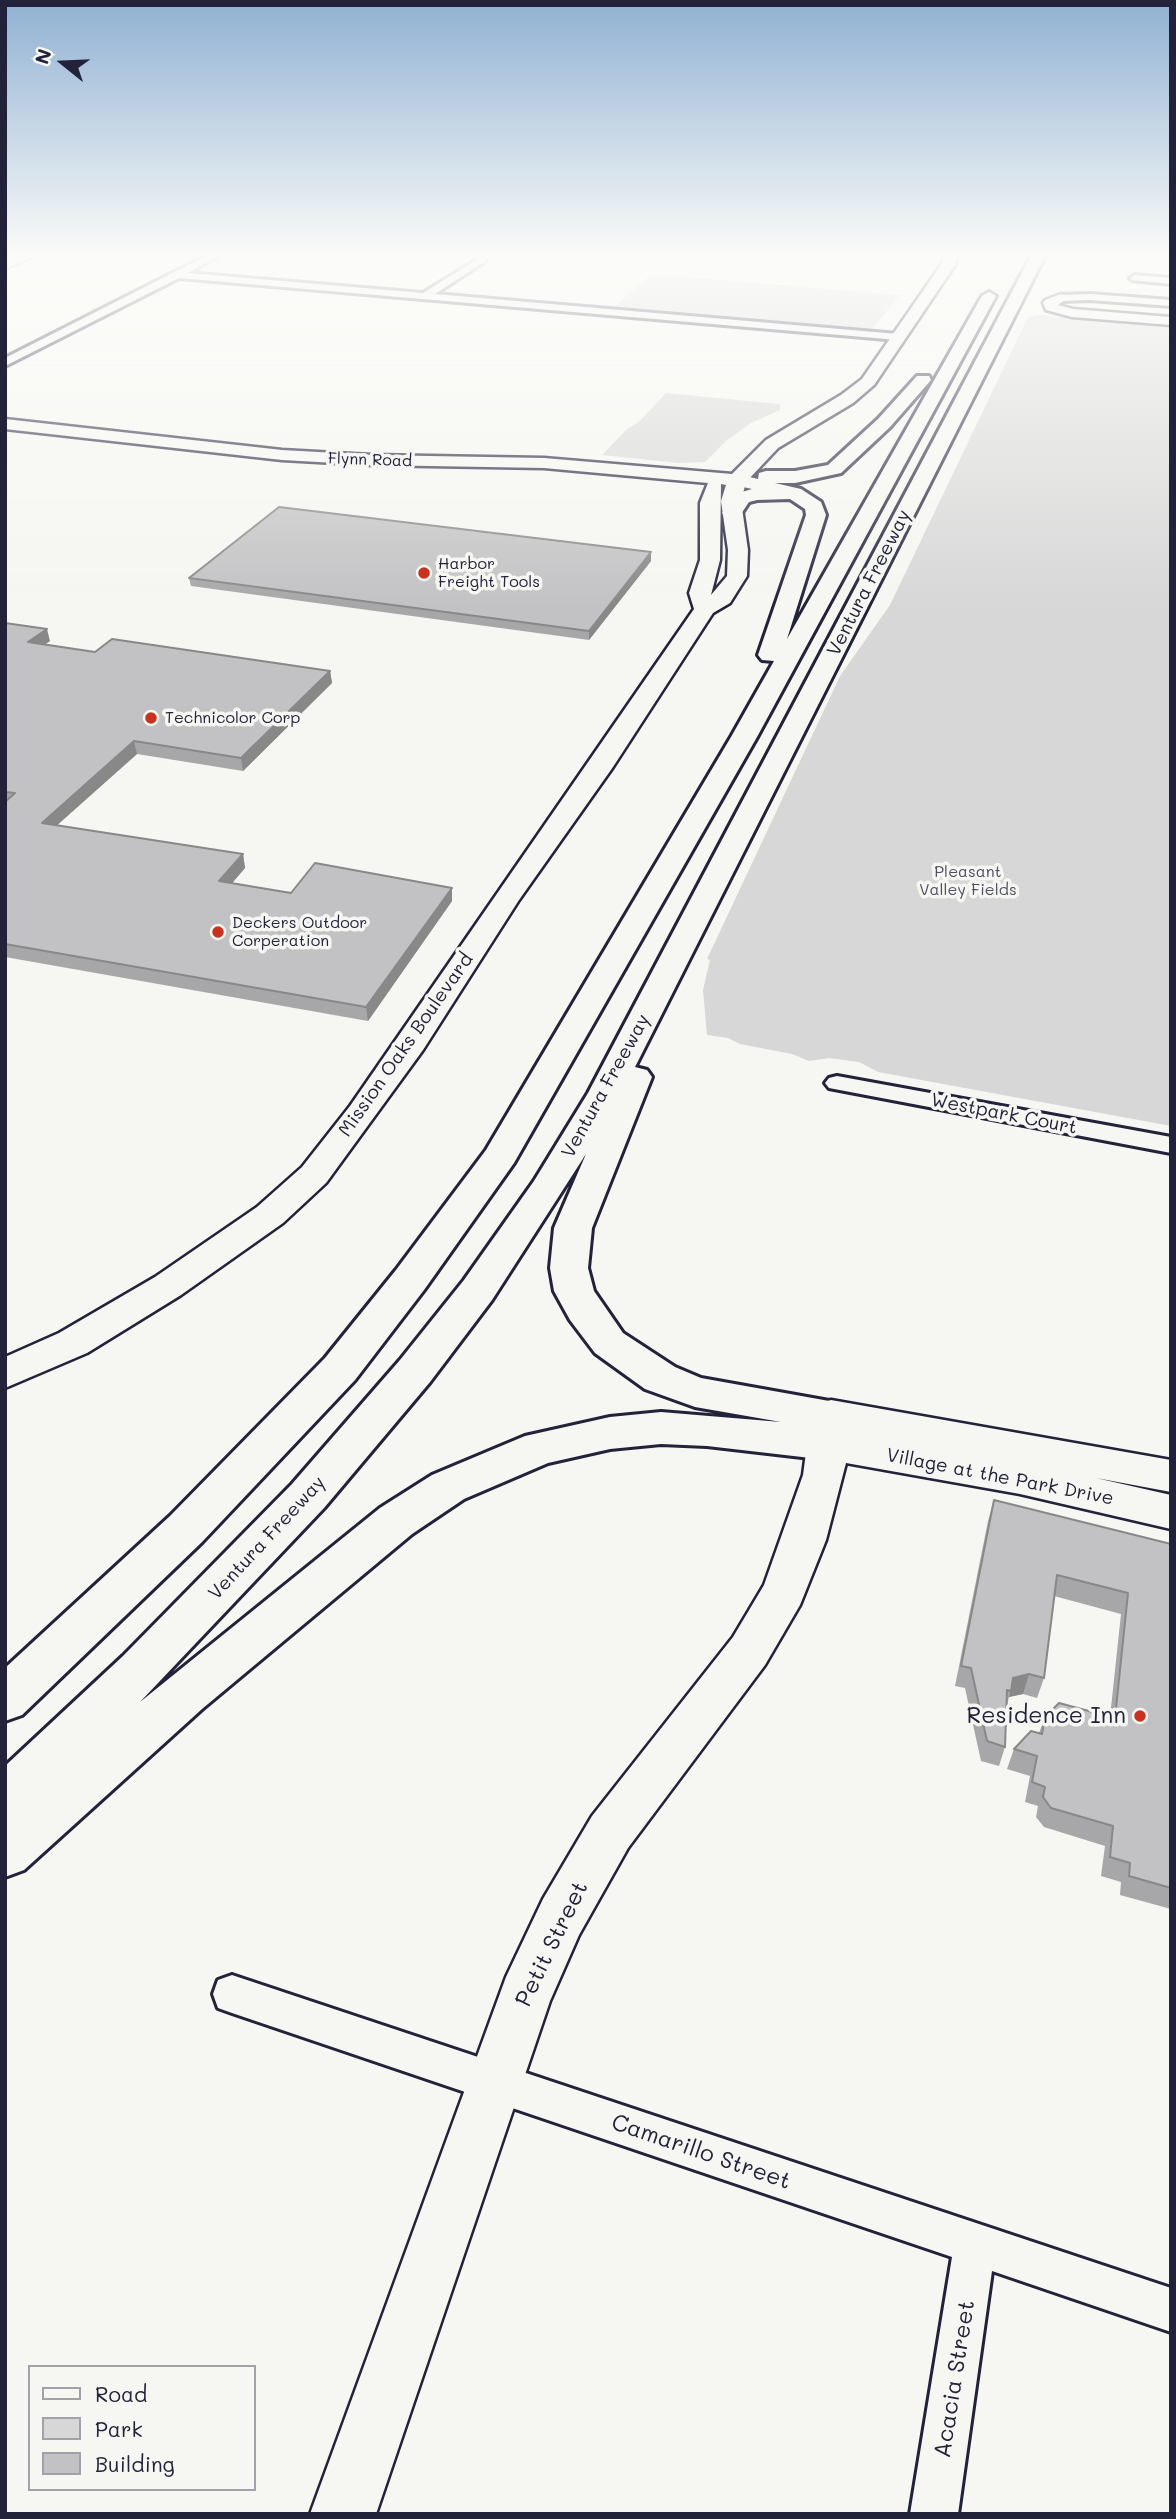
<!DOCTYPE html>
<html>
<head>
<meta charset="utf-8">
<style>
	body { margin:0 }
	#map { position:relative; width:1176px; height:2519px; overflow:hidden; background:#f6f6f2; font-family:Mali,sans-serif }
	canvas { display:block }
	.frame { position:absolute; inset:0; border:7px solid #22223b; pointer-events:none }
	.legend { position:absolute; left:28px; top:2365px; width:228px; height:126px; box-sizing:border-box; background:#f6f6f2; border:2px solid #a1a1a9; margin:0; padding:9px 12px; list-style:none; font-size:21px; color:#22223b }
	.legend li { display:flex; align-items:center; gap:14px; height:35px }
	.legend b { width:35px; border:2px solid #a1a1a9 }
	.north { position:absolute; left:28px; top:28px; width:70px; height:70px; -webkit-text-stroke:5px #f6f6f2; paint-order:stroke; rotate:288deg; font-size:19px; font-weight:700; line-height:28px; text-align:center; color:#22223b }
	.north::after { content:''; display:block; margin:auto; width:24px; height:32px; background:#22223b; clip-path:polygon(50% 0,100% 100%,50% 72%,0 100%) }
</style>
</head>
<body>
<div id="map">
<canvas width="1176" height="2519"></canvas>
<div class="frame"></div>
<ul class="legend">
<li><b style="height:9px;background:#f6f6f2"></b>Road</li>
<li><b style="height:19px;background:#d7d7d7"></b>Park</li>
<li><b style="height:19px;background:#c2c2c4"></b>Building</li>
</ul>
<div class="north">N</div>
</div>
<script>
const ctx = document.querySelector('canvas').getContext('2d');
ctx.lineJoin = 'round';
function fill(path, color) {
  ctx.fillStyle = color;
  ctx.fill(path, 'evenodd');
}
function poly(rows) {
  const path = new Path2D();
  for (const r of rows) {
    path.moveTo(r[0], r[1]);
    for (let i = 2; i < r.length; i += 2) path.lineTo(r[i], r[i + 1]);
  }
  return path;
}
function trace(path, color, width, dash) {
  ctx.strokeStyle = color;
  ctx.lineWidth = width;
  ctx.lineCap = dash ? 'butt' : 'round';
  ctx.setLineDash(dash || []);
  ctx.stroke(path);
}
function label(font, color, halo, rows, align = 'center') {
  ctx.font = font + ' Mali,sans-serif';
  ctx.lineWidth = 7;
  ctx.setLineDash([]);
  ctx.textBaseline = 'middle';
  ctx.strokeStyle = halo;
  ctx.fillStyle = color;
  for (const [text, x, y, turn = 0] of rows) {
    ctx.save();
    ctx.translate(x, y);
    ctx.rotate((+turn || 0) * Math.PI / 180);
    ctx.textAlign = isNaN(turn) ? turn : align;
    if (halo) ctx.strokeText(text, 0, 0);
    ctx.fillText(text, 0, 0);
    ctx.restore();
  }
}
fill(poly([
	[649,276,674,276,900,295,872,329,856,331,612,309],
	[1038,315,1171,324,1171,1126,878,1072,859,1062,829,1058,809,1061,792,1054,740,1044,728,1038,707,1035,703,990,710,960,707,959,840,676,890,605,1028,317],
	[666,393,769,403,780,404,780,410,751,423,727,440,705,462,678,463,602,455,627,429,640,421]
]), '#d7d7d7');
trace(poly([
	[5,270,42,254]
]), '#757583', 2.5);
const street = poly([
	[210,254,222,254,188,273,423,293,481,257,486,260,484,262,435,294,898,334,903,337,898,340,179,278,5,366,5,358,210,254],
	[1135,275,1171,278,1171,284,1132,280,1130,278,1135,275],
	[1090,294,1171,300,1171,306,1090,300,1061,301,1056,298,1061,295,1090,294],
	[837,1076,1171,1137,1171,1153,829,1088,825,1083,829,1078,837,1076],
	[232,1975,1171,2288,1171,2332,992,2271,958,2514,910,2514,952,2257,232,2013,218,2008,213,1994,218,1980,232,1975]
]);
const secondary = poly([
	[944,254,958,254,955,265,874,385,853,403,778,448,746,482,741,501,748,550,747,576,730,603,713,613,613,767,519,900,423,1050,326,1183,283,1223,181,1295,87,1353,5,1388,5,1357,59,1333,155,1277,257,1207,302,1167,350,1106,694,609,689,593,700,560,700,503,708,483,544,468,372,465,282,460,5,429,5,419,282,450,372,455,544,458,732,474,766,440,841,395,862,379,941,265,944,254],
	[721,484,726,485,721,501,728,550,727,576,711,595,720,560,721,484],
	[1061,294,1068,298,1058,305,1073,309,1171,317,1171,325,1072,317,1046,310,1043,303,1045,300,1061,294],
	[831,1400,1171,1460,1171,1492,1096,1478,1171,1495,1171,1529,1020,1494,846,1463,826,1540,800,1605,765,1665,628,1848,579,1935,550,2001,376,2514,310,2514,506,1977,543,1899,592,1816,733,1637,764,1585,803,1475,811,1415,817,1404,831,1400]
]);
const highway = poly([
	[1032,254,1046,254,635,1067,647,1070,652,1077,592,1228,588,1268,594,1291,623,1333,675,1367,701,1378,846,1404,852,1415,846,1426,835,1430,843,1432,850,1444,843,1456,828,1460,707,1446,661,1444,610,1449,548,1463,464,1499,412,1534,202,1709,24,1870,5,1877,5,1766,123,1656,292,1484,400,1360,464,1280,534,1181,588,1093,1032,254],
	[586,1154,554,1228,550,1268,554,1291,570,1320,595,1353,645,1389,695,1407,781,1422,661,1412,610,1417,525,1436,432,1475,380,1508,140,1702,324,1508,430,1382,492,1300,586,1154],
	[989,292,996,296,757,737,514,1163,424,1290,355,1380,202,1542,22,1715,5,1721,5,1668,170,1516,325,1358,396,1270,486,1150,731,737,774,661,762,660,758,655,806,515,805,509,790,499,757,500,749,502,739,517,725,517,722,513,735,494,752,489,730,484,727,480,737,474,758,479,759,473,766,471,795,471,828,465,878,419,917,376,929,376,931,380,890,427,841,473,795,483,775,483,801,489,821,502,826,515,787,639,982,296,989,292]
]);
trace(street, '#22223b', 6);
trace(secondary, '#22223b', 5);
trace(highway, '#22223b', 6);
fill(street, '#f6f6f2');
fill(secondary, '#f6f6f2');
fill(highway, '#f6f6f2');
fill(poly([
	[651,561,589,640,191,586,189,578],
	[5,623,50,641,44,645,95,652,330,671,332,683,243,771,137,754,57,825,243,854,245,868,232,883,291,893,452,888,452,901,368,1021,5,957],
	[994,1500,1171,1544,1171,1909,1120,1895,1121,1882,1101,1876,1105,1846,1044,1827,1036,1817,1038,1806,1025,1802,1030,1776,1007,1769,1014,1749,1039,1733,1045,1717,1110,1717,1121,1614,1054,1596,1044,1678,1037,1698,1023,1694,1009,1697,1007,1706,1005,1747,999,1766,981,1761,965,1688,955,1686,988,1521]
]), '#a7a7a9');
fill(poly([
	[651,552,651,561,589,640,589,631],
	[47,629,50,641,31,654,28,642],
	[330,671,332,683,243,771,241,758],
	[134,741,137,754,45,836,42,823],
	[243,854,245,868,222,895,219,881],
	[452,888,452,901,368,1021,366,1007],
	[1029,1674,1023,1694,1009,1697,1013,1678]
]), '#888889');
const building = poly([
	[279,507,651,552,589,631,189,578,279,507],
	[5,623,47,629,28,642,95,652,112,639,330,671,241,758,134,741,42,823,243,854,219,881,291,893,315,863,452,888,366,1007,5,944,5,802,15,793,5,792,5,623],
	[994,1500,1171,1544,1171,1888,1129,1876,1130,1863,1110,1857,1113,1826,1051,1808,1043,1797,1045,1787,1032,1782,1037,1756,1014,1749,1031,1731,1042,1734,1045,1717,1059,1703,1115,1718,1128,1593,1057,1575,1044,1678,1029,1674,1013,1678,1011,1691,1007,1690,1005,1747,987,1741,971,1668,961,1666,994,1500]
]);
fill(building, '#c2c2c4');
trace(building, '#888889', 2);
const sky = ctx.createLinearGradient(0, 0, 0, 607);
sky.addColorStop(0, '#90b1d3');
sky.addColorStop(0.42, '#fbfbf9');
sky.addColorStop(1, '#fbfbf900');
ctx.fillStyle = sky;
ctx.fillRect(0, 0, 1176, 607);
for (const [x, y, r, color] of [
	[424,573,7,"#c8321e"],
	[151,718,7,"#c8321e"],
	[218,932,7,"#c8321e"],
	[1140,1716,7,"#c8321e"]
]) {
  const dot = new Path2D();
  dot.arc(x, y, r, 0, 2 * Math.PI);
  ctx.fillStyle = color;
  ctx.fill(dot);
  trace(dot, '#f6f6f2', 2.5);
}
label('16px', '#22223b', '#f6f6f2', [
	["Flynn Road",370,460,2]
]);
label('16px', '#22223b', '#f6f6f2', [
	["Harbor",438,564],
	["Freight Tools",438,582],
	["Technicolor Corp",165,718],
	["Deckers Outdoor",232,923],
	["Corperation",232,941]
], 'left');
label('16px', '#4f4f62', '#f6f6f2', [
	["Pleasant",968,872],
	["Valley Fields",968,890]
]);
label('19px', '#22223b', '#f6f6f2', [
	["Ventura Freeway",869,583,-63],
	["Mission Oaks Boulevard",406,1045,-55],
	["Ventura Freeway",606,1086,-61],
	["Westpark Court",1004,1114,11],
	["Village at the Park Drive",1000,1477,11],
	["Ventura Freeway",267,1538,-47]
]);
label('23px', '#22223b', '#f6f6f2', [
	["Residence Inn",1126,1716]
], 'right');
label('23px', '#22223b', '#f6f6f2', [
	["Petit Street",552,1944,-64],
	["Camarillo Street",701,2152,19],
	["Acacia Street",955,2379,-81]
]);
</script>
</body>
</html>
